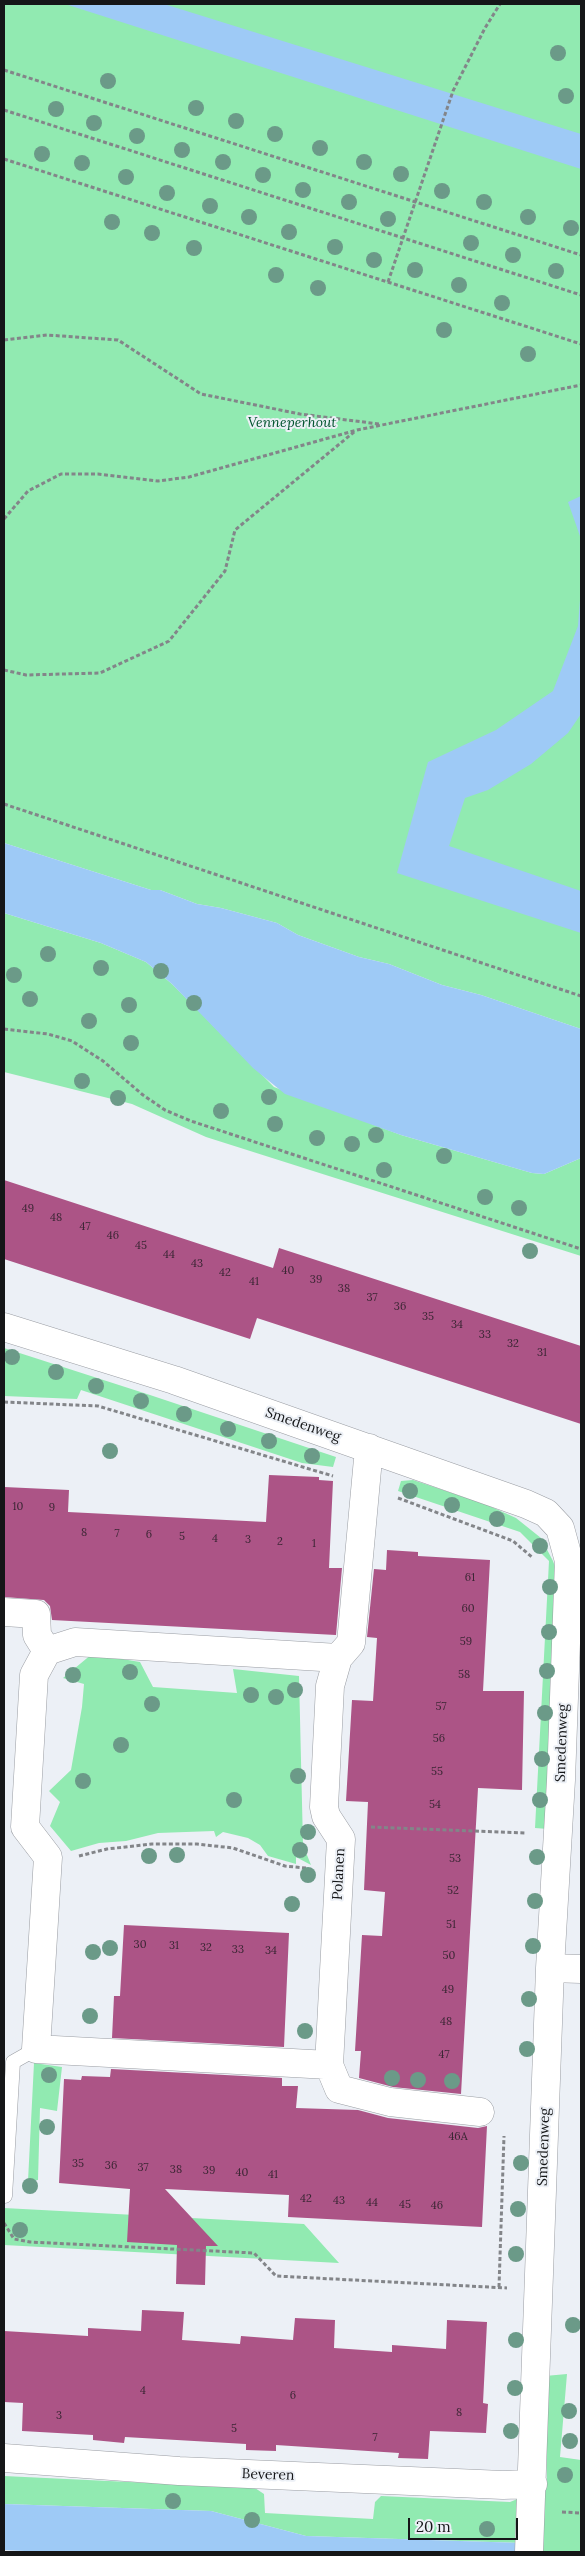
<!DOCTYPE html>
<html>
<head>
<meta charset="utf-8">
<style>
	body { margin:0 }
	#map { position:relative; width:585px; height:2556px; overflow:hidden; background:#ecf0f6; font-family:Lora,serif }
	canvas { display:block }
	.frame { position:absolute; inset:0; border:5px solid #151618; pointer-events:none }
	.scale { position:absolute; left:408px; top:2518px; width:110px; height:22px; box-sizing:border-box; border:2px solid #151618; border-top:0; padding-left:6px; font-size:15px; line-height:18px; white-space:nowrap; color:#151618; -webkit-text-stroke:4px #ecf0f6; paint-order:stroke }
</style>
</head>
<body>
<div id="map">
<canvas width="585" height="2556"></canvas>
<div class="frame"></div>
<div class="scale">20 m</div>
</div>
<script>
const ctx = document.querySelector('canvas').getContext('2d');
ctx.lineJoin = 'round';
function fill(path, color) {
  ctx.fillStyle = color;
  ctx.fill(path, 'evenodd');
}
function poly(rows) {
  const path = new Path2D();
  for (const r of rows) {
    path.moveTo(r[0], r[1]);
    for (let i = 2; i < r.length; i += 2) path.lineTo(r[i], r[i + 1]);
  }
  return path;
}
function trace(path, color, width, dash) {
  ctx.strokeStyle = color;
  ctx.lineWidth = width;
  ctx.lineCap = dash ? 'butt' : 'round';
  ctx.setLineDash(dash || []);
  ctx.stroke(path);
}
function label(font, color, halo, rows, align = 'center') {
  ctx.font = font + ' Lora,serif';
  ctx.lineWidth = 4;
  ctx.setLineDash([]);
  ctx.textBaseline = 'middle';
  ctx.strokeStyle = halo;
  ctx.fillStyle = color;
  for (const [text, x, y, turn = 0] of rows) {
    ctx.save();
    ctx.translate(x, y);
    ctx.rotate((+turn || 0) * Math.PI / 180);
    ctx.textAlign = isNaN(turn) ? turn : align;
    if (halo) ctx.strokeText(text, 0, 0);
    ctx.fillText(text, 0, 0);
    ctx.restore();
  }
}
fill(poly([
	[4,4,581,4,581,1029,481,995,442,985,389,964,359,957,298,935,277,923,221,908,197,904,160,890,151,890,4,843],
	[4,913,101,943,146,962,172,984,274,1087,401,1135,532,1173,544,1174,581,1158,581,1256,206,1137,132,1104,4,1072],
	[4,1348,150,1395,336,1457,333,1467,302,1463,81,1390,77,1399,4,1396],
	[413,1480,485,1504,516,1518,541,1538,553,1561,559,1578,548,1829,535,1828,549,1561,520,1532,398,1491,401,1481],
	[92,1654,140,1662,153,1687,237,1693,233,1669,299,1676,303,1845,311,1865,296,1857,296,1864,268,1856,260,1845,248,1838,223,1832,216,1837,214,1831,158,1833,126,1841,99,1843,71,1851,50,1826,60,1802,49,1791,71,1770,82,1707,84,1684,63,1678],
	[34,2063,62,2067,57,2111,40,2108,38,2180,28,2181],
	[4,2208,304,2224,339,2263,4,2245],
	[567,2374,560,2457,581,2460,581,2552,521,2552,522,2543,306,2536,211,2511,4,2504,4,2476,255,2488,264,2494,265,2513,373,2519,375,2502,381,2496,510,2502,547,2487,545,2376]
]), '#91eab1');
fill(poly([
	[65,4,164,4,581,134,581,169],
	[581,496,581,560,581,539,568,502],
	[581,587,581,714,568,733,531,764,488,790,465,798,449,846,581,891,581,933,397,873,428,762,496,730,553,691,578,626],
	[4,843,151,890,160,890,197,904,221,908,277,923,298,935,359,957,389,964,442,985,481,995,581,1029,581,1158,544,1174,532,1173,401,1135,285,1094,253,1068,172,984,146,962,101,943,4,913],
	[4,2504,211,2511,306,2536,522,2543,521,2552,45,2552,4,2550]
]), '#9ecaf6');
fill(poly([
	[4,1180,273,1268,279,1248,581,1346,581,1424,257,1318,250,1339,4,1259],
	[269,1475,319,1477,319,1480,333,1481,329,1568,342,1568,336,1635,52,1620,50,1606,44,1600,4,1597,4,1487,69,1490,68,1512,266,1522],
	[387,1550,418,1552,418,1556,490,1560,483,1691,524,1691,522,1790,478,1788,461,2094,393,2087,359,2078,361,2051,355,2051,362,1935,382,1936,385,1892,364,1890,368,1802,346,1801,352,1700,373,1701,377,1638,367,1637,374,1569,386,1570],
	[124,1925,289,1933,284,2047,112,2038,114,1996,120,1996],
	[111,2069,282,2078,282,2086,298,2086,296,2108,358,2110,388,2118,478,2128,487,2126,482,2227,288,2217,289,2195,165,2189,218,2246,206,2246,205,2285,176,2284,177,2245,127,2242,130,2189,59,2183,64,2079,81,2080,82,2076,110,2077],
	[142,2310,184,2312,182,2340,240,2344,241,2336,293,2340,295,2318,335,2320,334,2348,392,2352,392,2345,446,2349,447,2320,487,2322,483,2403,488,2404,486,2433,430,2431,428,2459,398,2458,399,2453,276,2445,276,2451,246,2450,246,2444,125,2437,124,2443,93,2440,93,2435,22,2431,23,2403,4,2402,4,2331,88,2336,88,2328,141,2331]
]), '#ac5486');
const service = poly([
	[5,2196,13,2062,36,2049]
]);
const minor = poly([
	[4,1327,174,1380,526,1504,546,1513,560,1528,569,1561,561,1780,550,1968,529,2552],
	[4,1612,36,1614,37,1635,47,1651],
	[338,1658,75,1642,47,1651,34,1675,25,1827,48,1857,36,2049,329,2065,339,2089,390,2102,480,2112],
	[550,1968,581,1969],
	[329,2065,341,1839,326,1816,324,1807,330,1686,338,1658,351,1643,369,1448],
	[4,2458,179,2471,503,2485,533,2484]
]);
trace(service, '#9a9da3', 15);
trace(minor, '#9a9da3', 29);
trace(poly([
	[4,70,581,255],
	[4,110,581,295],
	[4,159,581,344],
	[388,282,453,91,485,28,500,4],
	[4,340,47,335,118,340,201,394,300,414,379,424],
	[4,519,28,491,61,474,98,474,158,481,189,477,357,430,581,385],
	[4,670,26,675,100,673,169,641,225,571,235,530,354,432],
	[4,804,581,996],
	[4,1029,48,1034,72,1041,103,1061,143,1095,165,1110,191,1121,581,1249],
	[4,1402,98,1406,333,1476],
	[398,1498,513,1541,533,1558],
	[371,1827,525,1833],
	[79,1856,107,1849,152,1844,197,1844,233,1848,285,1866,306,1868],
	[4,2223,14,2239,30,2242,254,2253,276,2276,507,2288],
	[499,2287,504,2136],
	[562,2512,581,2513]
]), '#838589', 3, [4, 2.5]);
trace(service, '#fff', 14);
trace(minor, '#fff', 28);
ctx.fillStyle = '#6b9a88';
for (const [x, y] of [
	[558,53],
	[108,81],
	[566,96],
	[196,108],
	[56,109],
	[236,121],
	[94,123],
	[275,134],
	[137,136],
	[320,148],
	[182,150],
	[42,154],
	[223,162],
	[364,162],
	[82,163],
	[401,174],
	[263,175],
	[126,177],
	[303,190],
	[442,191],
	[167,193],
	[349,202],
	[484,202],
	[210,206],
	[249,217],
	[528,217],
	[388,219],
	[112,222],
	[571,228],
	[289,232],
	[152,233],
	[471,243],
	[335,247],
	[194,248],
	[513,255],
	[374,260],
	[415,270],
	[556,271],
	[276,275],
	[459,285],
	[318,288],
	[502,303],
	[444,330],
	[528,354],
	[48,954],
	[101,968],
	[161,971],
	[14,975],
	[30,999],
	[194,1003],
	[129,1005],
	[89,1021],
	[131,1043],
	[82,1081],
	[269,1097],
	[118,1098],
	[221,1111],
	[275,1124],
	[376,1135],
	[317,1138],
	[352,1144],
	[444,1156],
	[384,1170],
	[485,1197],
	[519,1208],
	[530,1251],
	[12,1357],
	[56,1372],
	[96,1386],
	[141,1401],
	[184,1414],
	[228,1429],
	[269,1441],
	[110,1451],
	[312,1456],
	[410,1491],
	[452,1505],
	[497,1519],
	[540,1546],
	[550,1587],
	[549,1632],
	[547,1671],
	[130,1672],
	[73,1675],
	[295,1690],
	[251,1695],
	[276,1697],
	[152,1704],
	[545,1713],
	[121,1745],
	[542,1759],
	[298,1776],
	[83,1781],
	[234,1800],
	[540,1800],
	[308,1832],
	[300,1850],
	[177,1855],
	[149,1856],
	[537,1857],
	[308,1875],
	[535,1901],
	[292,1904],
	[533,1946],
	[110,1948],
	[93,1952],
	[529,1999],
	[90,2016],
	[305,2031],
	[527,2049],
	[49,2075],
	[392,2078],
	[418,2080],
	[452,2081],
	[47,2127],
	[521,2163],
	[30,2186],
	[518,2209],
	[20,2230],
	[516,2254],
	[573,2325],
	[516,2340],
	[515,2388],
	[569,2411],
	[511,2431],
	[570,2441],
	[565,2475],
	[173,2501],
	[252,2520],
	[487,2529]
]) {
  ctx.beginPath();
  ctx.arc(x, y, 8, 0, 2 * Math.PI);
  ctx.fill();
}
label('11px', '#3b2634', null, [
	["49",28,1209],
	["48",56,1218],
	["47",85,1227],
	["46",113,1236],
	["45",141,1246],
	["44",169,1255],
	["43",197,1264],
	["40",288,1271],
	["42",225,1273],
	["39",316,1280],
	["41",254,1282],
	["38",344,1289],
	["37",372,1298],
	["36",400,1307],
	["35",428,1317],
	["34",457,1325],
	["33",485,1335],
	["32",513,1344],
	["31",542,1353],
	["10",18,1507],
	["9",52,1508],
	["8",84,1533],
	["7",117,1534],
	["6",149,1535],
	["5",182,1537],
	["4",215,1539],
	["3",248,1540],
	["2",280,1542],
	["1",314,1544],
	["61",470,1578],
	["60",468,1609],
	["59",466,1642],
	["58",464,1675],
	["57",441,1707],
	["56",439,1739],
	["55",437,1772],
	["54",435,1805],
	["53",455,1859],
	["52",453,1891],
	["51",451,1925],
	["30",140,1945],
	["31",174,1946],
	["32",206,1948],
	["33",238,1950],
	["34",271,1951],
	["50",449,1956],
	["49",448,1990],
	["48",446,2022],
	["47",444,2055],
	["46A",458,2137],
	["35",78,2164],
	["36",111,2166],
	["37",143,2168],
	["38",176,2170],
	["39",209,2171],
	["40",242,2173],
	["41",273,2175],
	["42",306,2199],
	["43",339,2201],
	["44",372,2203],
	["45",405,2205],
	["46",437,2206],
	["4",143,2391],
	["6",293,2396],
	["8",459,2413],
	["3",59,2416],
	["5",234,2429],
	["7",375,2438]
]);
label('italic 14px', '#02542e', '#ecf0f6', [
	["Venneperhout",292,423]
]);
label('14px', '#151618', '#ecf0f6', [
	["Smedenweg",303,1425,19],
	["Smedenweg",562,1743,-88],
	["Polanen",339,1874,-87],
	["Smedenweg",544,2147,-88],
	["Beveren",268,2475,2]
]);
</script>
</body>
</html>
